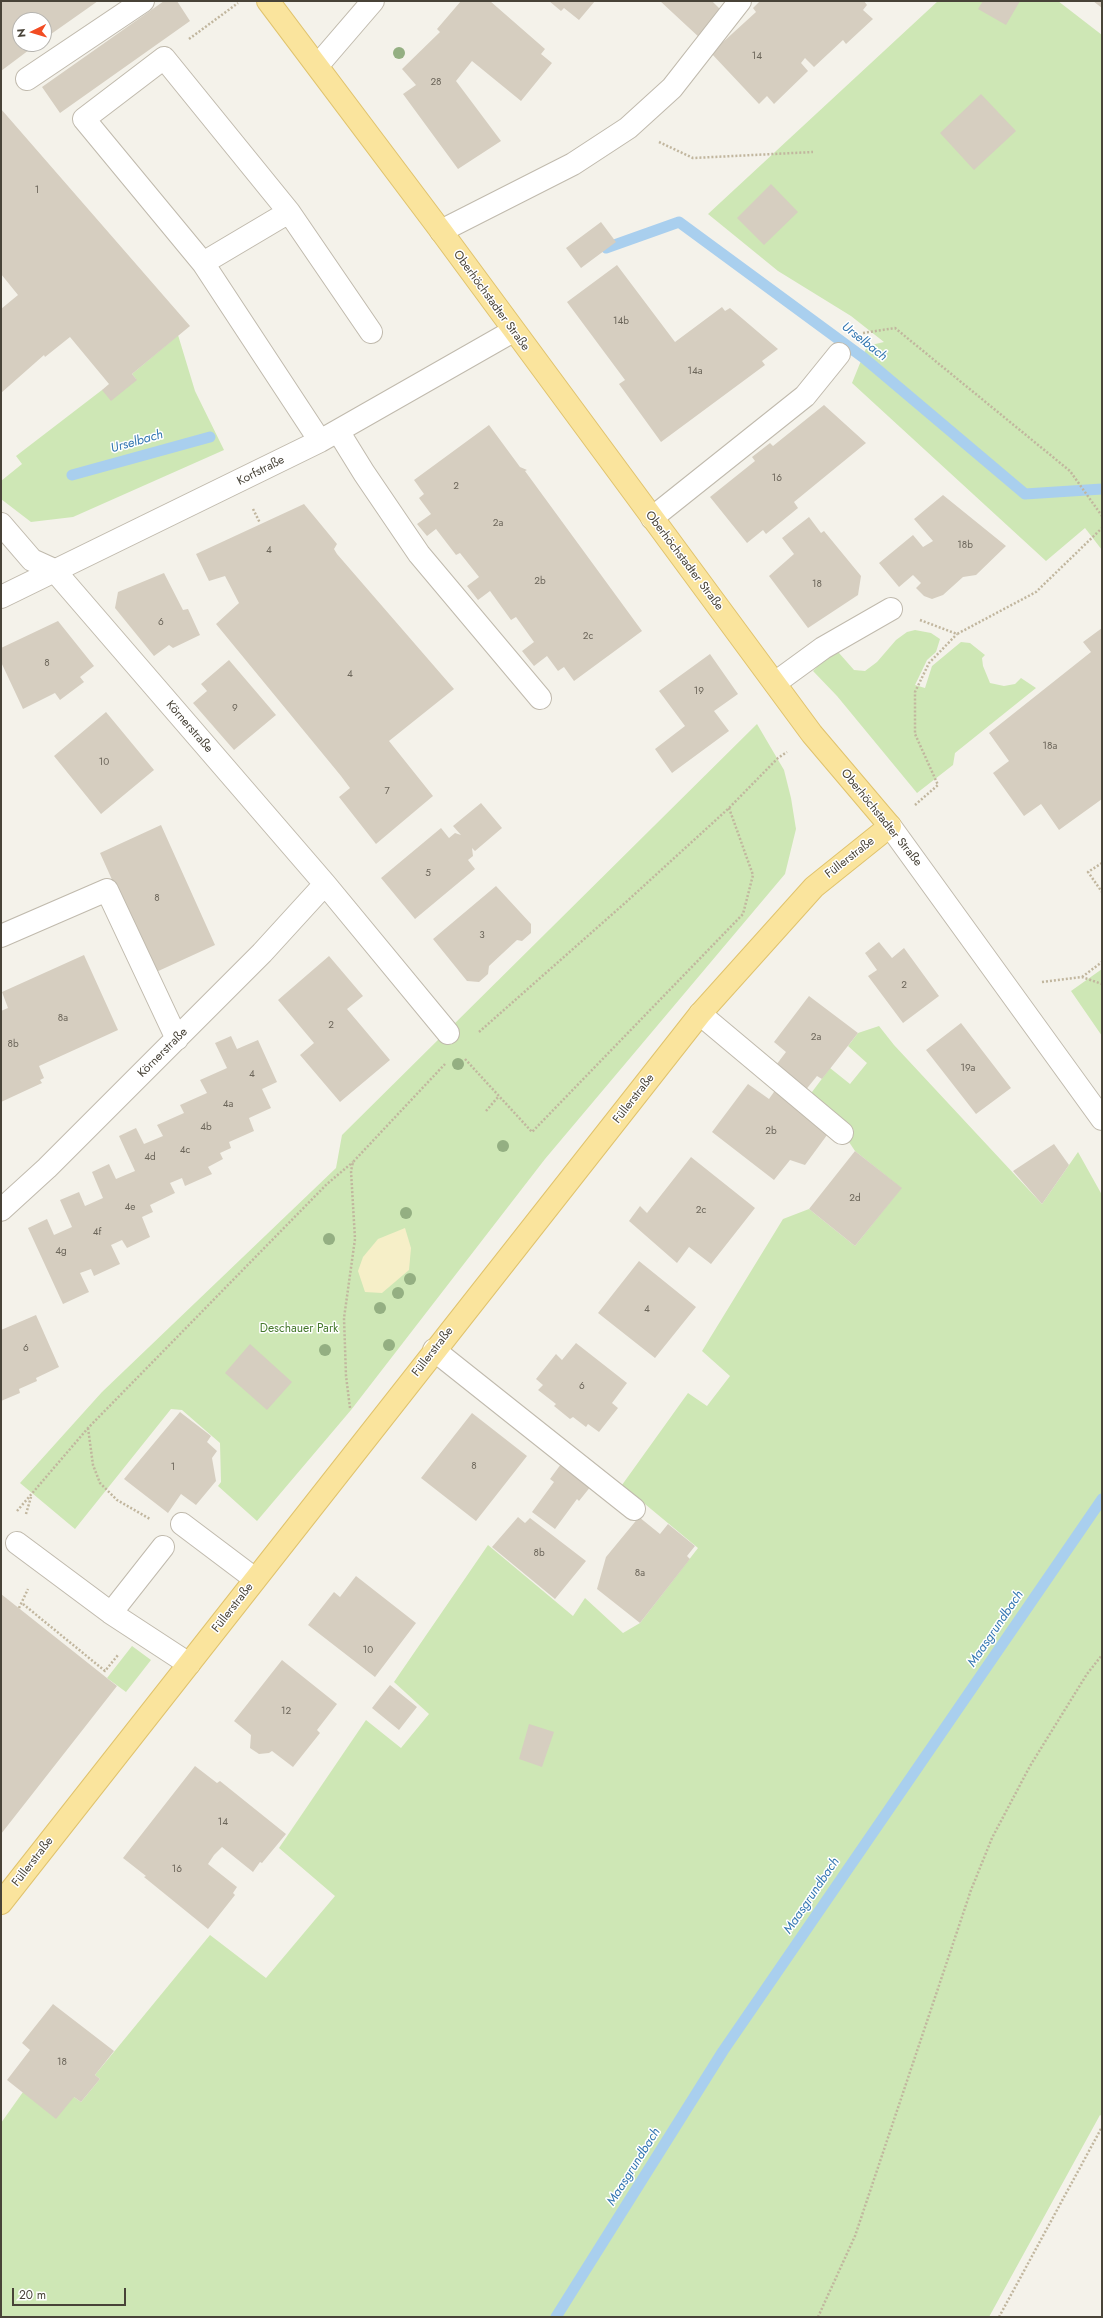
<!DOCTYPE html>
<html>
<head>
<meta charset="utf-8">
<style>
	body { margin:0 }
	#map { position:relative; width:1103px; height:2318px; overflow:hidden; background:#f4f2ea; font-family:Jost,sans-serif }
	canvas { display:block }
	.frame { position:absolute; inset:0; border:2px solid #484338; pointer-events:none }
	.north { position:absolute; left:12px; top:12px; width:40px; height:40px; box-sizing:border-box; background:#fff; border:1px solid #b6b4af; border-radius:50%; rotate:265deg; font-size:11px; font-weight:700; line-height:16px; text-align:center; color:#484338 }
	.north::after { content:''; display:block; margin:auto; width:14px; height:18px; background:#f24c23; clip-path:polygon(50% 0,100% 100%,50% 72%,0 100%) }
	.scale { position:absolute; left:12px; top:2288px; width:114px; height:18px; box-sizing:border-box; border:2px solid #484338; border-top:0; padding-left:5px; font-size:12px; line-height:14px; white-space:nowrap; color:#484338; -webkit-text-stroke:3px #fff; paint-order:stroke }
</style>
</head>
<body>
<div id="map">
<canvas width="1103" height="2318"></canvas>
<div class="frame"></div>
<div class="north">N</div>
<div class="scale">20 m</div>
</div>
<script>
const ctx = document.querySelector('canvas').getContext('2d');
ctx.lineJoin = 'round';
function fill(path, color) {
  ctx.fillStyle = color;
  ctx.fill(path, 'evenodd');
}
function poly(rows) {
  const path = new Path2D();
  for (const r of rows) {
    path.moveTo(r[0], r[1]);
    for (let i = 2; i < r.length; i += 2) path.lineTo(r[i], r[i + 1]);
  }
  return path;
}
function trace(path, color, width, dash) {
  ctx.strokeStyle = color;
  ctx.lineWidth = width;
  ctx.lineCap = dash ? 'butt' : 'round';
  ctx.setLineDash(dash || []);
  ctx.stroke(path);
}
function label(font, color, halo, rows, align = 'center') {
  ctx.font = font + ' Jost,sans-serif';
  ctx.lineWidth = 3;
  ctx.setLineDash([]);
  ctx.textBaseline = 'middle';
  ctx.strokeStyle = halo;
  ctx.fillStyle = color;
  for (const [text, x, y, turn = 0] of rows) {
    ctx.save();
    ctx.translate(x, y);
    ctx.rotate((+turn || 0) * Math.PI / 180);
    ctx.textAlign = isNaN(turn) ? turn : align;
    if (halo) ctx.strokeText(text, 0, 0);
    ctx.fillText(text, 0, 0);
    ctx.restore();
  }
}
fill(poly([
	[938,1,1058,1,1102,35,1102,550,1085,528,1046,561,852,383,867,346,884,342,851,316,778,271,708,214],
	[178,335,195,391,224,450,73,517,31,522,1,499,1,481,22,464,16,456,102,390,136,379,132,374],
	[915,630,931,633,940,639,936,652,927,660,915,685,925,688,932,666,961,642,970,643,985,655,982,658,983,666,990,683,1004,686,1015,684,1021,678,1036,688,955,753,953,765,917,793,837,696,813,671,832,652,839,653,854,670,865,671,877,662,896,640,907,632],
	[757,724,784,770,791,798,796,829,785,874,545,1159,351,1410,257,1521,218,1486,221,1482,220,1443,182,1410,171,1409,75,1529,20,1483,102,1392,336,1168,342,1135],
	[1102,969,1102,1036,1071,991],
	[879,1026,894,1045,1042,1204,1078,1152,1102,1195,1102,2116,1100,2115,989,2317,1,2317,1,2123,23,2092,74,2097,81,2102,100,2079,95,2075,210,1935,266,1978,335,1896,279,1848,366,1720,401,1748,429,1714,394,1682,488,1545,573,1616,585,1598,623,1633,640,1623,698,1548,622,1485,688,1393,707,1406,730,1376,702,1351,783,1219,809,1209,855,1246,901,1188,855,1151,847,1139,854,1130,809,1096,830,1068,850,1084,867,1063,848,1046,858,1033],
	[132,1646,151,1660,126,1692,107,1678]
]), '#cee7b5');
fill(poly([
	[405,1228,411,1248,409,1270,382,1293,365,1292,358,1271,363,1257,378,1239]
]), '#f6efc8');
trace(poly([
	[606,248,679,222,864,358,1025,494,1102,489],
	[72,475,210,437],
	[556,2317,723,2051,1102,1499]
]), '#a9cfee', 11);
fill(poly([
	[1,1,98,1,44,39,44,20,20,20,20,44,37,44,1,71],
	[164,1,177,1,190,21,60,113,42,87],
	[461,1,490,1,545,49,541,54,552,63,521,101,472,61,456,81,501,141,458,169,403,94,416,85,402,69,440,32,437,29],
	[549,1,595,1,579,20,564,8,561,11],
	[660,1,712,1,724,13,701,39],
	[760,1,864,1,867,5,863,10,873,19,846,44,843,40,814,67,805,58,801,63,808,71,774,104,767,96,759,104,711,53,756,12,753,8],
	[983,1,1020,1,1006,25,978,9],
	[1093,1,1102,1,1102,8],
	[981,94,1016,131,974,170,940,133],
	[1,109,190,326,132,374,137,380,111,401,102,390,109,384,70,337,45,357,44,355,1,393,1,309,18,295,1,274],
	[771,184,798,212,764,245,737,218],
	[601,222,616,242,581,268,566,248],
	[617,265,675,342,722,307,725,311,730,308,778,349,762,361,765,365,661,442,619,384,625,380,567,302],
	[824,405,866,443,794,502,798,508,766,534,763,530,747,543,710,497,755,461,752,457,770,443,773,446],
	[489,425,520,467,527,470,525,471,642,631,574,681,564,667,558,671,547,656,534,666,522,651,534,642,516,617,511,620,490,591,478,600,467,586,479,577,460,553,456,555,436,529,427,536,417,524,431,514,419,498,424,494,414,480],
	[943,495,1006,546,976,575,963,577,943,595,932,599,924,596,916,588,921,583,913,575,899,587,879,563,913,535,923,547,933,541,914,519],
	[304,504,337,544,334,549,337,554,454,689,389,741,433,796,376,844,339,797,350,788,341,776,216,624,239,603,225,576,209,581,196,554],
	[809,517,821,533,824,531,861,576,858,595,808,628,769,576,794,554,782,538],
	[164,573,183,610,188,609,200,635,173,648,169,645,154,656,115,608,118,592],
	[58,621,94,666,80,677,84,682,60,700,55,693,23,709,1,662,1,648],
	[1102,628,1102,799,1059,830,1041,804,1024,816,993,773,1009,761,989,733,1091,652,1083,642],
	[710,654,738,694,714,711,729,731,672,773,655,749,685,726,659,691],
	[229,660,276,715,234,750,193,703,207,691,201,684],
	[106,712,154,770,101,814,54,756],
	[481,803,502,828,475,851,472,848,473,856,468,860,475,869,415,919,381,878,441,828,449,838,455,833,461,835,453,826],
	[161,825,215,945,154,973,100,853],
	[496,886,531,924,531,933,522,941,517,940,489,966,488,974,479,982,467,981,433,939],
	[879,942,892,958,904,948,939,996,903,1023,868,976,877,970,865,953],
	[84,955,118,1030,39,1066,44,1078,40,1080,42,1083,1,1102,1,1011,8,1008,2,992],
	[329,956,363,996,347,1009,390,1060,340,1102,300,1055,314,1043,278,1000],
	[809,996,858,1033,822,1079,817,1076,804,1092,773,1069,786,1052,774,1042],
	[961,1023,1011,1088,976,1114,926,1050],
	[231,1036,237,1049,258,1040,277,1082,262,1089,271,1108,249,1118,254,1131,229,1142,231,1148,220,1153,223,1159,208,1167,212,1174,185,1186,182,1178,170,1183,175,1193,150,1205,153,1212,142,1217,150,1237,127,1248,122,1240,111,1245,120,1264,94,1276,91,1269,80,1273,89,1292,63,1304,28,1228,47,1219,54,1235,72,1227,60,1200,79,1192,85,1206,103,1198,92,1172,109,1164,116,1179,135,1171,119,1136,136,1128,144,1144,163,1136,157,1125,184,1113,180,1105,207,1093,200,1080,227,1068,215,1043],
	[748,1084,769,1099,776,1089,830,1131,805,1165,790,1160,774,1180,712,1132],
	[1054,1144,1069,1165,1042,1204,1013,1171],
	[855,1151,902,1188,855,1246,809,1209],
	[691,1157,755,1208,711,1264,689,1247,677,1263,629,1221,640,1206,647,1213],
	[639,1261,696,1307,655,1358,598,1313],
	[36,1315,59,1367,36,1378,37,1381,19,1389,20,1393,1,1401,1,1330],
	[576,1343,627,1383,612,1403,618,1408,599,1432,588,1424,586,1427,573,1417,570,1419,554,1406,556,1404,538,1390,543,1385,536,1379,556,1354,562,1360],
	[250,1344,292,1382,267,1410,225,1373],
	[180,1412,211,1436,207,1442,217,1451,212,1458,216,1481,196,1505,181,1494,168,1513,124,1479],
	[472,1413,527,1456,476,1521,421,1478],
	[561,1464,591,1486,579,1501,577,1499,555,1529,532,1512,554,1482,550,1479],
	[518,1517,525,1523,530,1518,586,1561,555,1599,492,1547],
	[639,1517,660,1534,668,1524,695,1546,687,1556,690,1559,640,1623,597,1589,606,1557],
	[356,1576,416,1623,375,1677,308,1625,334,1592,340,1597],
	[1,1594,117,1686,1,1834],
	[282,1660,337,1704,317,1730,320,1733,293,1767,272,1751,269,1753,259,1754,250,1748,251,1735,234,1721],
	[390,1685,417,1707,399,1730,372,1708],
	[529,1724,554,1732,542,1767,519,1759],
	[195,1766,217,1783,220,1781,286,1834,262,1863,260,1862,253,1872,222,1847,214,1855,208,1864,237,1887,233,1893,235,1895,208,1929,144,1877,146,1876,123,1858],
	[53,2004,114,2051,95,2075,100,2079,81,2102,74,2097,56,2119,7,2080,30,2050,22,2043]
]), '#d6cec0');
const minor = poly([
	[318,65,373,1],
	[27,79,143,1],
	[289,212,371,332],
	[441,231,573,164,628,128,672,88,740,1],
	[203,263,289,212,164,58,84,119,203,263,320,441],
	[338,431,364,473,419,554,540,698],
	[652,518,805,396,839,354],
	[1,524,32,560,54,570,325,884,448,1033],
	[1,597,320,441,513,331],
	[775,683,823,648,891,609],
	[890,826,1102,1119],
	[1,936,107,890,177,1039],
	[700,1014,842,1133],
	[1,1210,47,1168,262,953,325,884],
	[434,1350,634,1509],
	[182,1524,255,1579],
	[17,1543,111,1613,189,1664],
	[111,1613,163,1547]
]);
const major = poly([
	[1,1903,700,1014,814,887,890,826,812,734,441,231,268,1]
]);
trace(minor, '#c0baad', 24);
trace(major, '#e0c36d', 24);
trace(poly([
	[189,39,238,3],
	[659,142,693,158,813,152],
	[863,333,895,328,1070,471,1102,516],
	[253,509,260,523],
	[920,620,957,634,1036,592,1102,528],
	[915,805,938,785,915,734,915,692,929,663,957,634],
	[1102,863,1088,872,1102,892],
	[1082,977,1102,962],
	[1042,982,1082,977,1102,984],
	[479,1032,625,903,729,808,778,758,787,752],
	[465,1059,532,1132,743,914,753,875,729,808],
	[486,1111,498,1097],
	[350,1408,346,1376,344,1318,355,1239,351,1171,353,1162,445,1064],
	[88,1428,93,1465,100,1483,117,1500,150,1519],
	[17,1511,88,1428,327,1184,353,1162],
	[26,1514,31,1497],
	[23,1604,105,1671,118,1655],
	[19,1608,28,1589],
	[818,2317,855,2236,971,1890,992,1838,1030,1766,1087,1674,1102,1655],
	[999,2317,1102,2127]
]), '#c1b69e', 2.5, [2, 2]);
trace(minor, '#fff', 22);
trace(major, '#fae49d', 22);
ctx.fillStyle = '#94af82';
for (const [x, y] of [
	[399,53],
	[458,1064],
	[503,1146],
	[406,1213],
	[329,1239],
	[410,1279],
	[398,1293],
	[380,1308],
	[389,1345],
	[325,1350]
]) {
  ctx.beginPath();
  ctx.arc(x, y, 6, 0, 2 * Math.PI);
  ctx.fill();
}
label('10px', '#6c665a', null, [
	["14",757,57],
	["28",436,83],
	["1",37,191],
	["14b",621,322],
	["14a",695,372],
	["16",777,479],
	["2",456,487],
	["2a",498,524],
	["18b",965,546],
	["4",269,551],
	["2b",540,582],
	["18",817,585],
	["6",161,623],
	["2c",588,637],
	["8",47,664],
	["4",350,675],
	["19",699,692],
	["9",235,709],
	["18a",1050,747],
	["10",104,763],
	["7",387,792],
	["5",428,874],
	["8",157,899],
	["3",482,936],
	["2",904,986],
	["8a",63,1019],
	["2",331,1026],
	["2a",816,1038],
	["8b",13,1045],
	["19a",968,1069],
	["4",252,1075],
	["4a",228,1105],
	["4b",206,1128],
	["2b",771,1132],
	["4c",185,1151],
	["4d",150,1158],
	["2d",855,1199],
	["4e",130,1208],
	["2c",701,1211],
	["4f",97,1233],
	["4g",61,1252],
	["4",647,1310],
	["6",26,1349],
	["6",582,1387],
	["8",474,1467],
	["1",173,1468],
	["8b",539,1554],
	["8a",640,1574],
	["10",368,1651],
	["12",286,1712],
	["14",223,1823],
	["16",177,1870],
	["18",62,2063]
]);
label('12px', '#484338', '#fff', [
	["Oberhöchstadter Straße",491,301,54],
	["Korfstraße",261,471,-27],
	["Oberhöchstadter Straße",684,561,53],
	["Körnerstraße",189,727,49],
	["Oberhöchstadter Straße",881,818,51],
	["Füllerstraße",850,858,-38],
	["Körnerstraße",163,1053,-45],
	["Füllerstraße",634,1099,-52],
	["Füllerstraße",433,1352,-52],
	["Füllerstraße",233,1608,-52],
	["Füllerstraße",33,1862,-52]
]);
label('12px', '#46792d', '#fff', [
	["Deschauer Park",299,1329]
]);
label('italic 13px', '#3477b1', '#fff', [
	["Urselbach",864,342,38],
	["Urselbach",137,442,-16],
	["Maasgrundbach",996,1629,-56],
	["Maasgrundbach",812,1896,-56],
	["Maasgrundbach",634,2167,-58]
]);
</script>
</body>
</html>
